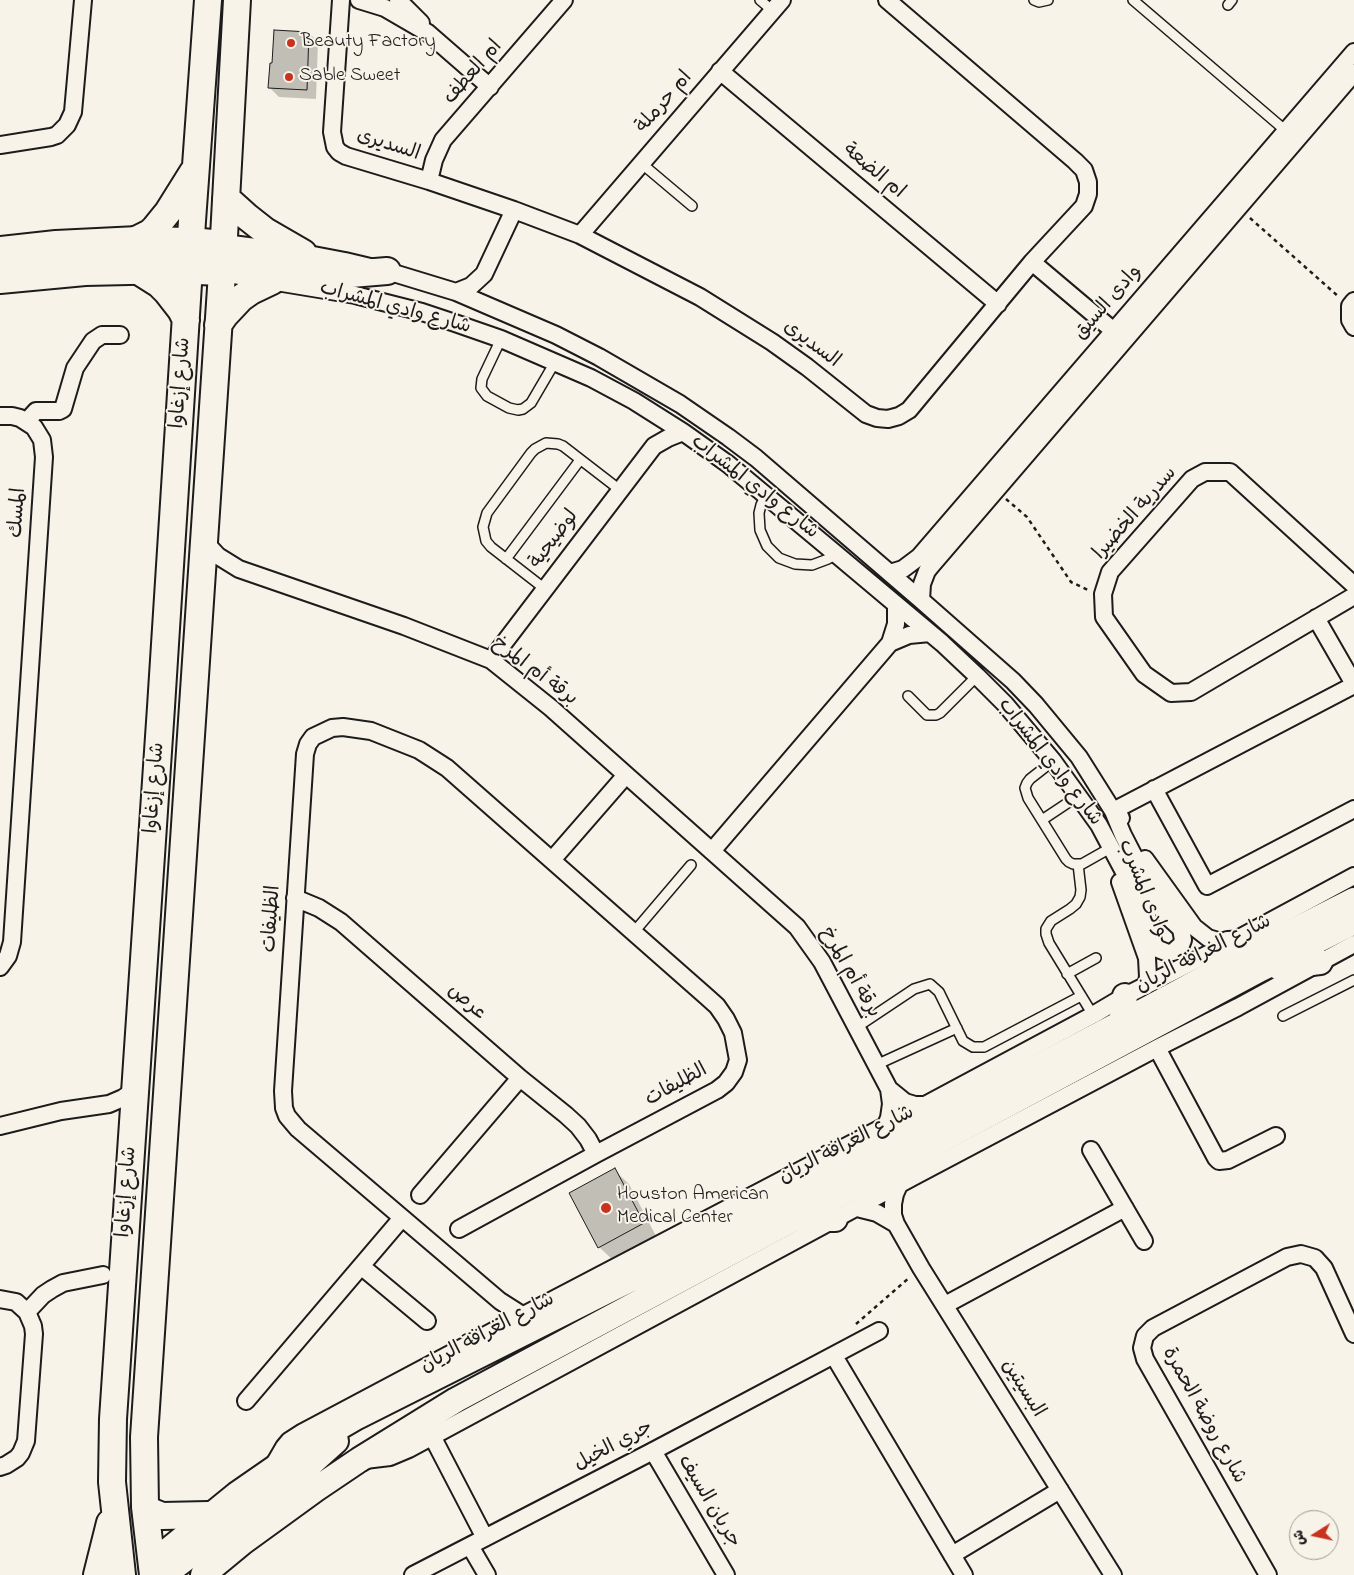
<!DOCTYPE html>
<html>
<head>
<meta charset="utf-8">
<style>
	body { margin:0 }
	#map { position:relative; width:1354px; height:1575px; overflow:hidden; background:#f7f3e8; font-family:"Indie Flower","Playpen Sans Arabic",sans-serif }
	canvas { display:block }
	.north { position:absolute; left:1289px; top:1510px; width:50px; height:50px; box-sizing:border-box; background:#f7f3e8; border:1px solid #9f9d96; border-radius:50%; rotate:260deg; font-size:14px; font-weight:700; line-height:20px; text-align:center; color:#1c1c1c }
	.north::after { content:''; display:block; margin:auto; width:18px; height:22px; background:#c8321e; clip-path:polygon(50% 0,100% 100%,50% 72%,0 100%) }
</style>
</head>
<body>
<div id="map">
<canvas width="1354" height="1575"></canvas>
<div class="north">ش</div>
</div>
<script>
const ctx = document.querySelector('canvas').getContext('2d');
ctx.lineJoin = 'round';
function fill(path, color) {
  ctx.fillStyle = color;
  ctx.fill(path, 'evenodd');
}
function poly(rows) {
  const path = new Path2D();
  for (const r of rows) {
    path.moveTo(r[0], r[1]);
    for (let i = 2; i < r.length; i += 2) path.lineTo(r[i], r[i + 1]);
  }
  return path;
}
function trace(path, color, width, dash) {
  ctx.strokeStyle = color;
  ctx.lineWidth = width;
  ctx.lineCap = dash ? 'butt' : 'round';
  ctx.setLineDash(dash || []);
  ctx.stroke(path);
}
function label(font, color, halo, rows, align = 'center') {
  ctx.font = font + ' "Indie Flower","Playpen Sans Arabic",sans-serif';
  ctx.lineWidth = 4;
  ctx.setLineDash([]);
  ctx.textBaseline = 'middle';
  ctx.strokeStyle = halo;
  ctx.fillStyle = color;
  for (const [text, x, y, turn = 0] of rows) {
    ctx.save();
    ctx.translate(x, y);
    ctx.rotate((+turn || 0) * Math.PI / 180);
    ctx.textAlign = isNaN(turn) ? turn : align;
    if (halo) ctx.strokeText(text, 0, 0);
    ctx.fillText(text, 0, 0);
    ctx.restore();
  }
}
fill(poly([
	[309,33,318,42,316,99,279,97,270,88],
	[614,1170,629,1184,657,1238,614,1261,599,1247]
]), '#0003');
const building = poly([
	[274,30,309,32,307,90,268,88,270,63,272,63,274,30],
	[615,1168,644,1223,598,1248,569,1193,615,1168]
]);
fill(building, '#c0beb5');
trace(building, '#1c1c1c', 1);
const lane = poly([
	[760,0,773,11],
	[1034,0,1039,2,1048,0],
	[1133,0,1286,131],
	[1228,5,1232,0],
	[641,163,692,206],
	[501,339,482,379,481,388,487,396,509,408,518,410,523,409,531,403,555,362],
	[766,495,761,505,759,513,760,530,767,546,779,558,795,564,812,565,828,559,836,554],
	[506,559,580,460],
	[545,589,491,547,486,541,483,527,487,513,531,453,535,449,546,443,558,444,563,446,620,490],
	[908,696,927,715,936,715,940,713,977,676],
	[1053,761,1030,779,1027,783,1025,788,1028,798,1066,859,1069,862,1073,864,1082,864,1105,851],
	[1042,820,1078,796],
	[1078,864,1081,890,1080,897,1076,904,1070,909,1051,921,1046,929,1046,934,1049,943,1093,1015],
	[634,932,691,865],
	[1067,974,1096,958],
	[1283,1016,1354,980],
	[857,1027,914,989,930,984,939,992,963,1041,973,1047,984,1047,1081,996],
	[876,1065,957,1028]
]);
const street = poly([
	[341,0,332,132,335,147,339,152,346,156,429,181,514,210,580,235,700,297,772,342,807,367,866,414,877,418,888,419,899,416,909,410,1032,262,1084,206,1088,194,1088,182,1084,170,1075,161,887,0],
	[359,0,385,8,428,33,490,87],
	[398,0,421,23],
	[720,71,998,304],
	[0,145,51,137,57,135,67,125,73,112,83,0],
	[429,181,434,160,443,140,564,0],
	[580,235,782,0],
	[1032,262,1122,338],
	[222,273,355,295,422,312,455,323,501,339,591,378,634,401,683,432,728,464,836,554,942,643,977,676,1005,704,1053,761,1099,825,1147,915,1154,945,1158,949,1168,953,1173,952,1181,945,1183,940,1181,929,1165,914,1160,907,1123,835,1113,811,1079,757,1036,705,1013,681,921,600,756,458,728,437,680,404,599,357,556,335,456,292,387,271,345,261,303,253,224,243],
	[456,292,471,286,484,274,514,210],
	[1354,301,1350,306,1350,320,1354,327],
	[0,416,12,416,20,418,34,427,42,440,44,457,12,942,8,956,0,967],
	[27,421,36,411,59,411,63,409,75,368,93,341,102,335,120,335],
	[204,541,218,556,239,569,404,626,491,660,551,708,797,927,822,962,889,1089,891,1104,889,1118,886,1125],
	[890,573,903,569,919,557,1354,52],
	[1354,585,1230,472,1205,472,1192,479,1110,572,1103,594,1104,617,1144,674,1171,693,1191,692,1354,596],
	[921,600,922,584,927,571,931,566,1354,73],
	[1316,618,1354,684],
	[890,643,909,635,930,633],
	[491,660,654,446,668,438,683,432],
	[1154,789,1207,886,1354,809],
	[1121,818,1113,811,1354,685],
	[712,851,890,643,896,624,896,605],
	[1145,859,1194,927,1208,938,1228,944],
	[552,860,626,775],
	[1120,882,1147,958,1148,977,1146,986],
	[295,898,319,908,341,922,520,1078,566,1115,578,1126,588,1139,596,1154],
	[1157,1048,1216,1158,1219,1161,1228,1160,1276,1136],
	[889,1089,905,1102,915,1105,925,1105],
	[0,1126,61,1111,109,1104,123,1098,135,1090],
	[1091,1150,1144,1241],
	[899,1185,895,1194,893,1204,893,1215,896,1224,921,1268,1113,1575],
	[420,1195,520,1078],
	[857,1208,877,1213,896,1224],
	[459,1229,596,1154,717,1090,726,1083,734,1072,738,1060,733,1033,726,1019,717,1006,707,997,447,768,419,750,371,731,343,727,332,728,313,737,308,744,305,754,283,1091,284,1108,287,1116,298,1129,500,1301,522,1315],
	[361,1266,427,1321],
	[0,1299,16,1302,27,1312,33,1326,34,1334,26,1441,21,1453,17,1458,6,1465,0,1467],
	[945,1305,1125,1208],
	[27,1312,43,1295,52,1289,63,1283,103,1275],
	[834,1356,964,1575],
	[246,1401,402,1218],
	[432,1436,485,1538],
	[653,1451,726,1575],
	[365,1460,390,1457,409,1449,913,1177,1157,1048,1238,1007,1354,944],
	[273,1466,284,1447,289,1441,303,1432,495,1330,925,1105,1093,1015,1125,996,1228,944,1354,876],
	[470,1546,487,1575],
	[952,1555,1060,1490],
	[413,1575,653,1451,879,1331],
	[1268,1575,1145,1359,1142,1348,1145,1336,1153,1328,1287,1257,1301,1254,1315,1258,1324,1268,1354,1334]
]);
const secondary = poly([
	[0,249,56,243,138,239,190,240,224,243],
	[0,281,85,273,173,271,222,273],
	[1228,944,1265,942],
	[1278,967,1320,962],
	[1121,1023,1125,996],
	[799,1219,835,1219],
	[151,1564,237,1494,302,1449,357,1417,667,1261,1121,1023,1271,942,1354,900],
	[164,1575,306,1468,336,1441],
	[203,1575,243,1542,316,1489,359,1460,456,1400,1261,969,1354,922]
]);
const primary = poly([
	[226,198,246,216,265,231,303,253],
	[138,239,150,233,155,228,168,212,193,172],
	[206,259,223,257,333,273,351,274,387,271],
	[0,266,71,257,195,256,206,254],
	[140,272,159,284,167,292,181,310,186,320],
	[218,325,225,315,241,298,251,291,272,281],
	[145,1507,150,1511,162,1516,209,1515],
	[97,1575,110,1523],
	[122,1575,112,1482,113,1419,161,707,192,221,208,0],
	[153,1575,145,1507,144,1437,222,273,237,0]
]);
trace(lane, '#1c1c1c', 12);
trace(street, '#1c1c1c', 20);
trace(secondary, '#1c1c1c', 28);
trace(primary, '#1c1c1c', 30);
trace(poly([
	[1250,218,1339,297],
	[1006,499,1027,517,1071,582,1088,590],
	[856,1324,910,1277]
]), '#1c1c1c', 2.5, [4, 4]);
trace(lane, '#f7f3e8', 9);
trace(street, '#f7f3e8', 16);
trace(secondary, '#f7f3e8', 24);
trace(primary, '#f7f3e8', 26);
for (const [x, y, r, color] of [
	[291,43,5,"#c8321e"],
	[289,77,5,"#c8321e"],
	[606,1208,6,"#c8321e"]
]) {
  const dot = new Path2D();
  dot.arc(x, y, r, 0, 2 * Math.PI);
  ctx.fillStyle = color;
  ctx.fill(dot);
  trace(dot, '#f7f3e8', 2);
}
label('20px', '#1c1c1c', '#f7f3e8', [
	["Beauty Factory",301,43],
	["Sable Sweet",299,77],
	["Houston American",617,1196],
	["Medical Center",617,1219]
], 'left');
label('20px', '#1c1c1c', '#f7f3e8', [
	["ام العطف",474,73,-49],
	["ام حرملة",665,103,-49],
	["السديرى",388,146,18],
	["ام الضعة",873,172,40],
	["وادى السيق",1109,303,-49],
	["شارع وادي المشراب",395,309,15],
	["السديرى",811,345,37],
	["شارع إزغاوا",182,383,-86],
	["شارع وادي المشراب",754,488,38],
	["المسك",19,513,-86],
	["سدرية الخضيرا",1136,514,-49],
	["لوضيحية",555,540,-53],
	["برقة أم المرخ",534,672,37],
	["شارع وادي المشراب",1049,763,52],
	["شارع إزغاوا",156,788,-86],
	["وادى المشرب",1142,889,68],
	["الظليفات",273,919,-86],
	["شارع الغرافة الريان",1204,955,-27],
	["برقة أم المرخ",849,973,60],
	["عرص",466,1003,41],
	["الظليفات",677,1086,-29],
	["شارع الغرافة الريان",847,1146,-27],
	["شارع إزغاوا",128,1192,-86],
	["شارع الغرافة الريان",488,1334,-28],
	["البسيتين",1022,1389,58],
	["شارع روضة الحمرة",1203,1416,61],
	["جري الخيل",614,1447,-28],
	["جريان السيف",708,1502,59]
]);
</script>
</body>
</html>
